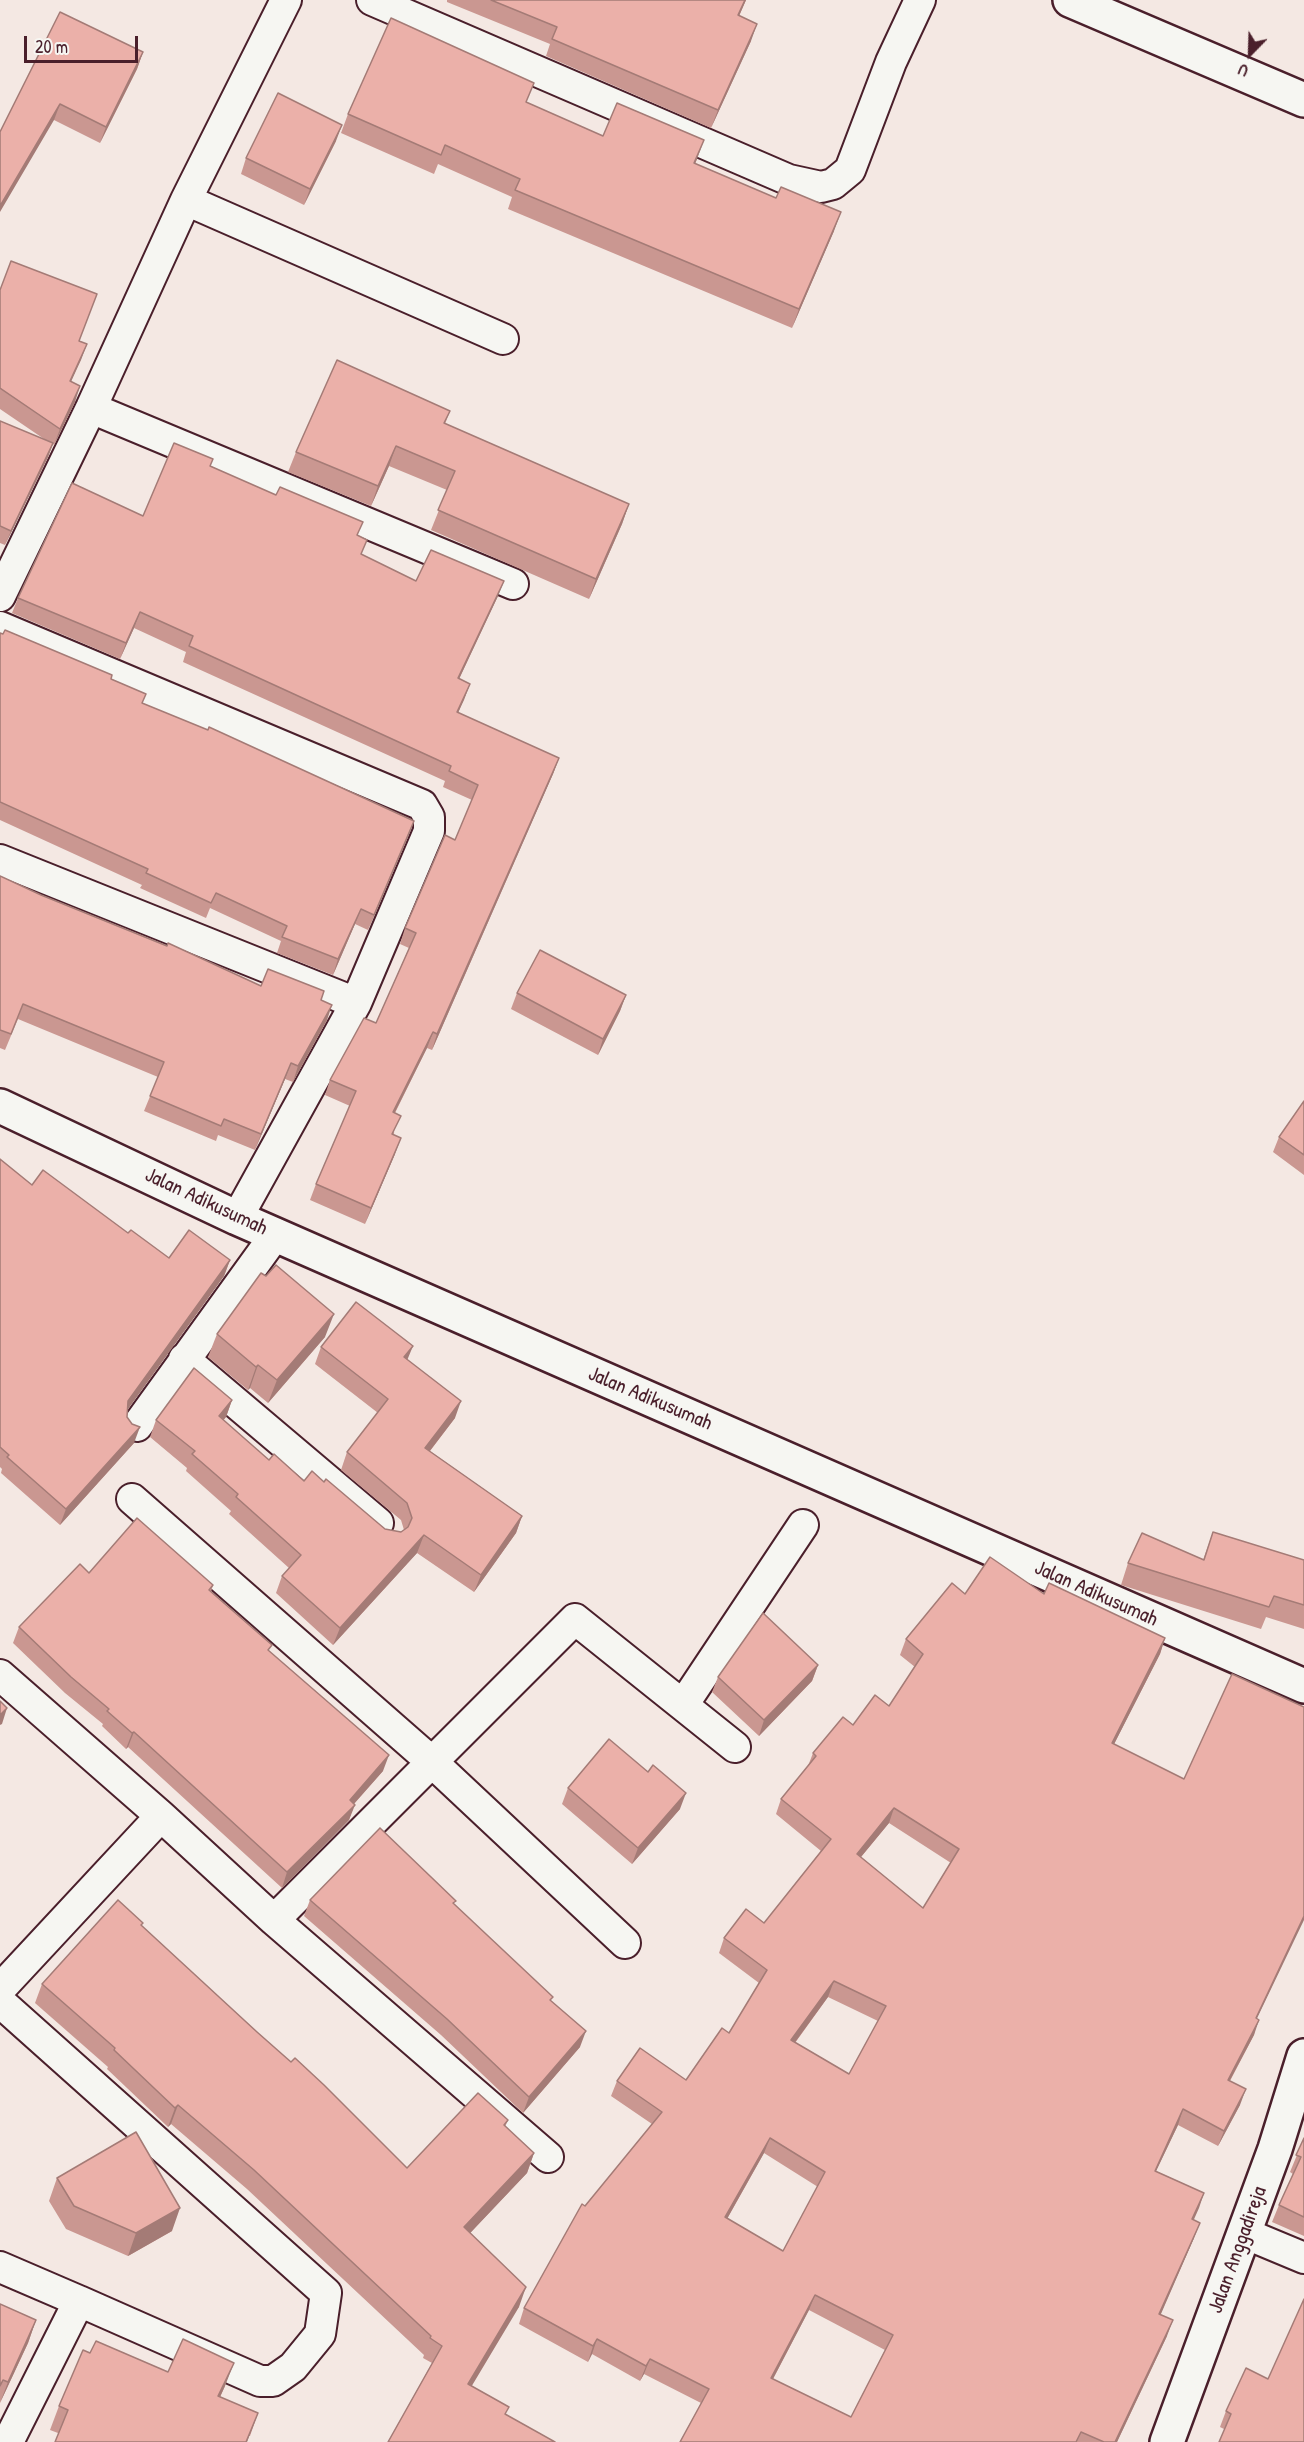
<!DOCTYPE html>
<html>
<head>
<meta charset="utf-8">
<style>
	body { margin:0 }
	#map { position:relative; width:1304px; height:2442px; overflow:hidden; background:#f4e8e3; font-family:"Patrick Hand",sans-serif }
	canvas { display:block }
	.north { position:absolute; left:1220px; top:24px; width:60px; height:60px; -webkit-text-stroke:4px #f6f6f2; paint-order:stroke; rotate:203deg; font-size:16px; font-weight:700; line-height:24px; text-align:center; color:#4a1f2b }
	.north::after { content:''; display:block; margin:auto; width:21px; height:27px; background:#4a1f2b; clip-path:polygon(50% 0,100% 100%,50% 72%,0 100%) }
	.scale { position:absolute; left:24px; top:36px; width:114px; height:27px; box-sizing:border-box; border:3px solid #4a1f2b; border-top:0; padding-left:8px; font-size:18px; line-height:21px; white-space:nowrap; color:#4a1f2b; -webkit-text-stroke:4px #f6f6f2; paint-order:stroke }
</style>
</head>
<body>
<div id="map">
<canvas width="1304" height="2442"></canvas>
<div class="north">U</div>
<div class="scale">20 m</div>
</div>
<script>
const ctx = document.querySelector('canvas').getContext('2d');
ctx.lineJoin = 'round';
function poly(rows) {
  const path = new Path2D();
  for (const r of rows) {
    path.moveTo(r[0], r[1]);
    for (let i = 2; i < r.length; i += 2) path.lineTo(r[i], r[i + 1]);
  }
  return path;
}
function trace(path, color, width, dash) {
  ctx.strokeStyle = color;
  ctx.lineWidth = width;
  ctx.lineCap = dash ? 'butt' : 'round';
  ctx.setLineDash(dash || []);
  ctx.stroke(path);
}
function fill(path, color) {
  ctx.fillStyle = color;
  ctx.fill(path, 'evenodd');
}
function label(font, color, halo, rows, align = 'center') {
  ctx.font = font + ' "Patrick Hand",sans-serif';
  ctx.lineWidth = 4.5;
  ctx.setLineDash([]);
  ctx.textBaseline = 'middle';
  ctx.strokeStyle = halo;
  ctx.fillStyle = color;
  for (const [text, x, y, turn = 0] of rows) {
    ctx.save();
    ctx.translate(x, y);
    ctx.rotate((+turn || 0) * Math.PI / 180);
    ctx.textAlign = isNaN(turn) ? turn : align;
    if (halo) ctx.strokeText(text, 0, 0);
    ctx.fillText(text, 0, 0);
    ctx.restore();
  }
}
const street = poly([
	[372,0,789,180,821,187,833,184,850,170,891,62,920,0],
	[186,200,503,339],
	[91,408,513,584],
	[0,596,91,408,186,200,286,0],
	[0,627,422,805,429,817,429,831,356,1003,237,1218],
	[0,860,356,1003],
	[184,1359,378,1523],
	[137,1426,276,1234],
	[132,1499,432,1762,625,1943],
	[0,1675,161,1816],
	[683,1705,803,1525],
	[274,1920,548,2157],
	[0,1989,161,1816,274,1920,575,1619,735,1747],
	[0,2002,326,2293,320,2334,293,2367,273,2381,260,2381,79,2301],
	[1244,2233,1304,2258],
	[0,2267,79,2301,8,2442]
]);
const secondary = poly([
	[1070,0,1304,100],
	[0,1106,237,1218,1304,1686],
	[1167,2442,1275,2149,1304,2056]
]);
trace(street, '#4a1f2b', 34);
trace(secondary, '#4a1f2b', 38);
trace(street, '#f6f6f2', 30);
trace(secondary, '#f6f6f2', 33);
fill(poly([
	[447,0,746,0,739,16,751,41,711,128,546,56,550,44,447,2],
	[143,52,137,69,100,143,54,120,0,132],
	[527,103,603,136,697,159,695,164,834,231,792,328,508,209,512,197,438,164,434,174,341,133,348,114],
	[336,141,304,205,241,174,246,158],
	[0,290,79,341,87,344,71,381,75,402,54,445,53,444,48,457,5,545,0,543,0,421,47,441,0,409],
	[450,411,445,424,629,504,622,524,589,599,431,530,447,490,389,466,371,506,288,472,296,452],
	[211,466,358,536,361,555,416,581,498,596,459,679,470,684,458,713,559,758,553,774,432,1050,427,1048,395,1113,394,1134,395,1154,365,1224,310,1200,316,1184,350,1106,325,1095,330,1080,376,1023,409,948,400,944,405,928,455,840,472,800,443,787,445,781,183,662,186,652,134,628,120,659,12,613,18,598,143,516],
	[0,633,111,679,146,694,142,703,408,837,368,930,355,924,333,975,277,953,281,941,210,908,206,918,140,888,142,885,0,820],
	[0,876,41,895,261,986,321,1000,327,1020,293,1082,285,1079,255,1150,218,1135,216,1141,144,1111,158,1077,18,1019,5,1050,0,1048],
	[517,993,626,995,620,1011,598,1055,511,1009],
	[1304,1101,1304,1175,1273,1152,1279,1137],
	[0,1159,32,1185,128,1233,169,1258,230,1260,224,1276,127,1410,127,1417,134,1443,60,1525,1,1473,2,1469,0,1467],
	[217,1334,325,1337,268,1403,250,1388,248,1390,208,1357],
	[321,1347,408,1360,455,1418,430,1451,522,1516,516,1533,474,1592,417,1553,333,1645,276,1593,282,1576,289,1568,229,1514,231,1511,186,1471,187,1468,150,1437,156,1420,232,1400,226,1417,223,1420,269,1460,304,1481,324,1482,385,1529,401,1532,404,1530,401,1520,341,1470,347,1452,378,1413,315,1364],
	[1213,1532,1304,1560,1304,1629,1266,1617,1261,1629,1121,1585,1128,1563,1203,1560],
	[89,1573,213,1585,211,1592,270,1652,383,1771,354,1804,349,1820,282,1888,128,1747,126,1749,102,1726,103,1724,65,1693,13,1643,19,1627],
	[965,1594,1044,1594,1165,1638,1160,1654,1114,1744,1257,2018,1254,2035,1230,2081,1240,2105,1218,2146,1178,2125,1156,2171,1204,2193,1193,2220,1194,2238,1160,2315,1167,2336,1117,2442,680,2442,701,2403,644,2374,640,2381,592,2354,588,2362,519,2324,524,2308,585,2206,652,2124,611,2096,617,2081,686,2080,729,2033,759,1983,719,1953,724,1938,764,1923,821,1851,776,1814,781,1799,808,1766,813,1753,853,1725,889,1706,915,1667,900,1655,906,1639],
	[889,1823,951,1863,923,1908,861,1857],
	[828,1997,878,2021,849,2074,795,2043],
	[764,2153,818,2187,783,2251,727,2219],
	[809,2310,885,2350,851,2417,773,2379],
	[818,1665,812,1681,759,1736,712,1692,718,1677],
	[568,1788,680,1809,632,1864,562,1804],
	[310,1900,454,1904,551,2001,580,2047,523,2113,441,2035,304,1916],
	[142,1926,257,2032,407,2168,508,2120,505,2127,534,2153,527,2173,470,2233,519,2307,388,2442,432,2363,423,2358,424,2355,247,2189,171,2124,168,2127,107,2069,108,2067,35,2003,42,1984],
	[1304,2138,1304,2236,1272,2222,1279,2205,1293,2174,1290,2172],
	[57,2178,172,2231,128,2256,66,2229,49,2201],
	[0,2304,36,2320,28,2343,0,2403],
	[90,2353,225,2386,220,2397,258,2413,250,2436,58,2433,50,2430,59,2406],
	[1268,2379,1304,2442,1224,2429,1220,2427,1226,2411]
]), '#ca9791');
fill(poly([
	[745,0,746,0,732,32,738,15],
	[757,24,751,41,711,128,718,110],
	[143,52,137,69,100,143,106,127],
	[60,104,54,120,0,212,0,206],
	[342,125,336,141,304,205,310,189],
	[704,140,697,159,687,182,694,163],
	[841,212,834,231,792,328,799,309],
	[87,344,81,360,64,397,70,381],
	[80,386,75,402,54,445,60,429],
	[53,443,48,457,5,545,11,531],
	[396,446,389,466,371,506,378,486],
	[629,504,622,524,589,599,596,579],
	[504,581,498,596,452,694,458,678],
	[140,612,134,628,120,659,126,643],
	[470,684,464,700,451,728,457,712],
	[559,758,553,774,432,1050,437,1034],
	[414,821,408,837,368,930,374,915],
	[361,909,355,924,333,975,338,959],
	[626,995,620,1011,598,1055,603,1039],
	[332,1005,327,1020,293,1082,298,1066],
	[433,1032,427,1048,387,1128,393,1112],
	[291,1063,285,1079,255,1150,261,1134],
	[401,1138,395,1154,365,1224,371,1208],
	[230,1260,224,1276,123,1416,128,1401],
	[334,1314,325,1337,268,1403,277,1380],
	[413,1346,406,1363,404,1357],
	[258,1365,250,1388,248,1390,256,1367],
	[232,1400,226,1417,213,1433,219,1416],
	[461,1401,455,1418,419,1465,425,1448],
	[140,1427,134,1443,60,1525,66,1509],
	[522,1516,516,1533,474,1592,481,1575],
	[424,1535,417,1553,333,1645,340,1628],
	[1165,1638,1160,1654,1107,1758,1112,1743],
	[818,1665,812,1681,759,1736,764,1720],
	[7,1708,2,1724,0,1725,0,1715],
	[134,1732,128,1747,126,1749,132,1733],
	[389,1755,383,1771,344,1815,350,1800],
	[686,1793,680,1809,632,1864,638,1848],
	[355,1805,349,1820,282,1888,287,1872],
	[894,1808,889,1823,851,1869,857,1854],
	[1304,1916,1304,1920,1250,2033,1256,2018],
	[834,1981,828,1997,785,2056,791,2040],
	[1259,2020,1254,2035,1222,2095,1228,2080],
	[586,2031,580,2047,523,2113,529,2097],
	[1246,2089,1240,2105,1218,2146,1224,2131],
	[178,2105,171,2124,168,2127,175,2108],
	[1183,2109,1178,2125,1149,2186,1155,2171],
	[770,2138,764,2153,719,2233,725,2217],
	[534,2153,527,2173,457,2247,464,2227],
	[1204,2193,1199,2208,1187,2235,1192,2219],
	[180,2208,172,2231,128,2256,136,2233],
	[1200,2223,1194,2238,1154,2330,1159,2314],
	[526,2287,519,2307,461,2404,468,2384],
	[815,2295,809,2310,765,2394,771,2378],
	[36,2320,28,2343,0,2403,8,2382],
	[1173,2320,1167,2336,1117,2442,1115,2442],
	[597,2339,592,2354,588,2362,593,2346],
	[650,2359,644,2374,640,2381,646,2366],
	[234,2363,225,2386,210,2419,218,2396],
	[258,2413,247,2442,246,2442]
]), '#a47b76');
const building = poly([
	[491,0,745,0,738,15,757,24,718,110,552,39,557,27,491,0],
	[60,12,143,52,106,127,60,104,0,206,0,132,60,12],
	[391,18,534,83,526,102,603,136,617,103,704,140,694,163,776,198,781,187,841,212,799,309,515,190,520,179,445,145,441,155,348,114,391,18],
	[278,93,342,125,310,189,246,158,278,93],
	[11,261,97,294,79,341,87,344,70,381,80,386,60,429,0,388,0,290,11,261],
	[337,360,450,411,444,423,629,504,596,579,438,510,455,471,396,446,378,486,296,452,337,360],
	[0,421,53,443,11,531,0,526,0,421],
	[174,443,213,459,210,466,276,495,280,487,363,522,357,535,367,540,361,554,416,581,431,550,504,581,458,678,470,684,457,712,559,758,437,1034,433,1032,393,1112,401,1116,392,1134,401,1138,371,1208,316,1184,356,1091,330,1080,364,1018,376,1023,416,933,405,928,445,835,455,840,478,785,449,771,451,766,189,646,193,636,140,612,126,643,18,598,72,483,143,516,174,443],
	[5,630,112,675,111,679,146,694,142,703,208,730,209,727,414,821,374,915,361,909,338,959,282,937,287,926,216,893,211,903,146,873,148,869,0,802,0,633,3,634,5,630],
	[0,876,41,895,167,946,168,943,261,986,268,969,324,991,321,1000,332,1005,298,1066,291,1063,261,1134,224,1119,221,1126,150,1096,164,1062,23,1004,11,1034,0,1030,0,876],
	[540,950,626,995,603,1039,517,993,540,950],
	[1304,1101,1304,1155,1279,1137,1304,1101],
	[0,1159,32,1185,43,1170,128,1233,131,1230,169,1258,189,1230,230,1260,128,1401,127,1417,132,1424,140,1427,66,1509,7,1457,9,1455,0,1447,0,1159],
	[276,1265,334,1314,277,1380,258,1365,256,1367,217,1334,261,1273,266,1276,276,1265],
	[356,1302,413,1346,404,1357,461,1401,425,1448,522,1516,481,1575,424,1535,340,1628,282,1576,301,1555,236,1497,238,1494,192,1454,195,1451,156,1420,194,1368,232,1400,219,1416,269,1460,274,1454,304,1481,312,1471,324,1482,326,1479,385,1529,401,1532,408,1527,412,1518,407,1503,347,1452,388,1399,321,1347,356,1302],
	[137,1518,213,1585,209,1590,272,1645,268,1650,389,1755,350,1800,355,1805,287,1872,134,1732,132,1733,107,1711,109,1709,71,1677,19,1627,80,1564,89,1573,137,1518],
	[1213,1532,1304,1560,1304,1605,1274,1596,1269,1607,1128,1563,1142,1533,1204,1560,1213,1532],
	[990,1557,1044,1594,1049,1583,1165,1638,1112,1743,1184,1779,1232,1674,1304,1707,1304,1916,1256,2018,1259,2020,1228,2080,1246,2089,1224,2131,1183,2109,1155,2171,1204,2193,1192,2219,1200,2223,1159,2314,1173,2320,1115,2442,1104,2442,1081,2432,1076,2442,680,2442,709,2389,650,2359,646,2366,597,2339,593,2346,524,2308,582,2204,585,2206,662,2112,617,2081,640,2048,686,2080,722,2028,729,2033,767,1970,724,1938,746,1909,764,1923,831,1839,781,1799,816,1756,813,1753,843,1717,853,1725,875,1695,889,1706,923,1654,906,1639,952,1583,965,1594,990,1557],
	[894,1808,959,1849,923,1908,857,1854,894,1808],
	[834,1981,886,2006,849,2074,791,2040,834,1981],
	[770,2138,825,2172,783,2251,725,2217,770,2138],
	[815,2295,893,2335,851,2417,771,2378,815,2295],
	[763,1613,818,1665,764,1720,718,1677,763,1613],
	[0,1701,7,1708,0,1715,0,1701],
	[609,1739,648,1772,653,1765,686,1793,638,1848,568,1788,609,1739],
	[380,1828,456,1901,453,1903,553,1997,550,2000,586,2031,529,2097,447,2019,310,1900,380,1828],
	[118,1900,143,1923,141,1925,257,2032,291,2062,295,2058,324,2085,407,2168,478,2093,508,2120,504,2125,534,2153,464,2227,526,2287,468,2384,509,2407,505,2414,555,2442,388,2442,442,2346,430,2338,431,2336,254,2170,178,2105,175,2108,114,2050,115,2048,42,1984,118,1900],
	[136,2132,180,2208,136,2233,74,2206,57,2178,136,2132],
	[1304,2138,1304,2217,1279,2205,1301,2157,1296,2155,1304,2138],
	[1304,2299,1304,2442,1219,2442,1231,2414,1226,2411,1246,2368,1268,2379,1304,2299],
	[0,2304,36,2320,8,2382,3,2380,0,2386,0,2304],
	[183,2339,234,2363,218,2396,258,2413,246,2442,55,2442,68,2410,59,2406,83,2350,90,2353,96,2341,168,2372,183,2339]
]);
fill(building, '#ebb0a9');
trace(building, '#a47b76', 1.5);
label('21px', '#4a1f2b', '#f6f6f2', [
	["Jalan Adikusumah",206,1202,25],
	["Jalan Adikusumah",650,1399,23],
	["Jalan Adikusumah",1096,1594,24],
	["Jalan Anggadireja",1238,2250,-70]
]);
</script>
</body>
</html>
